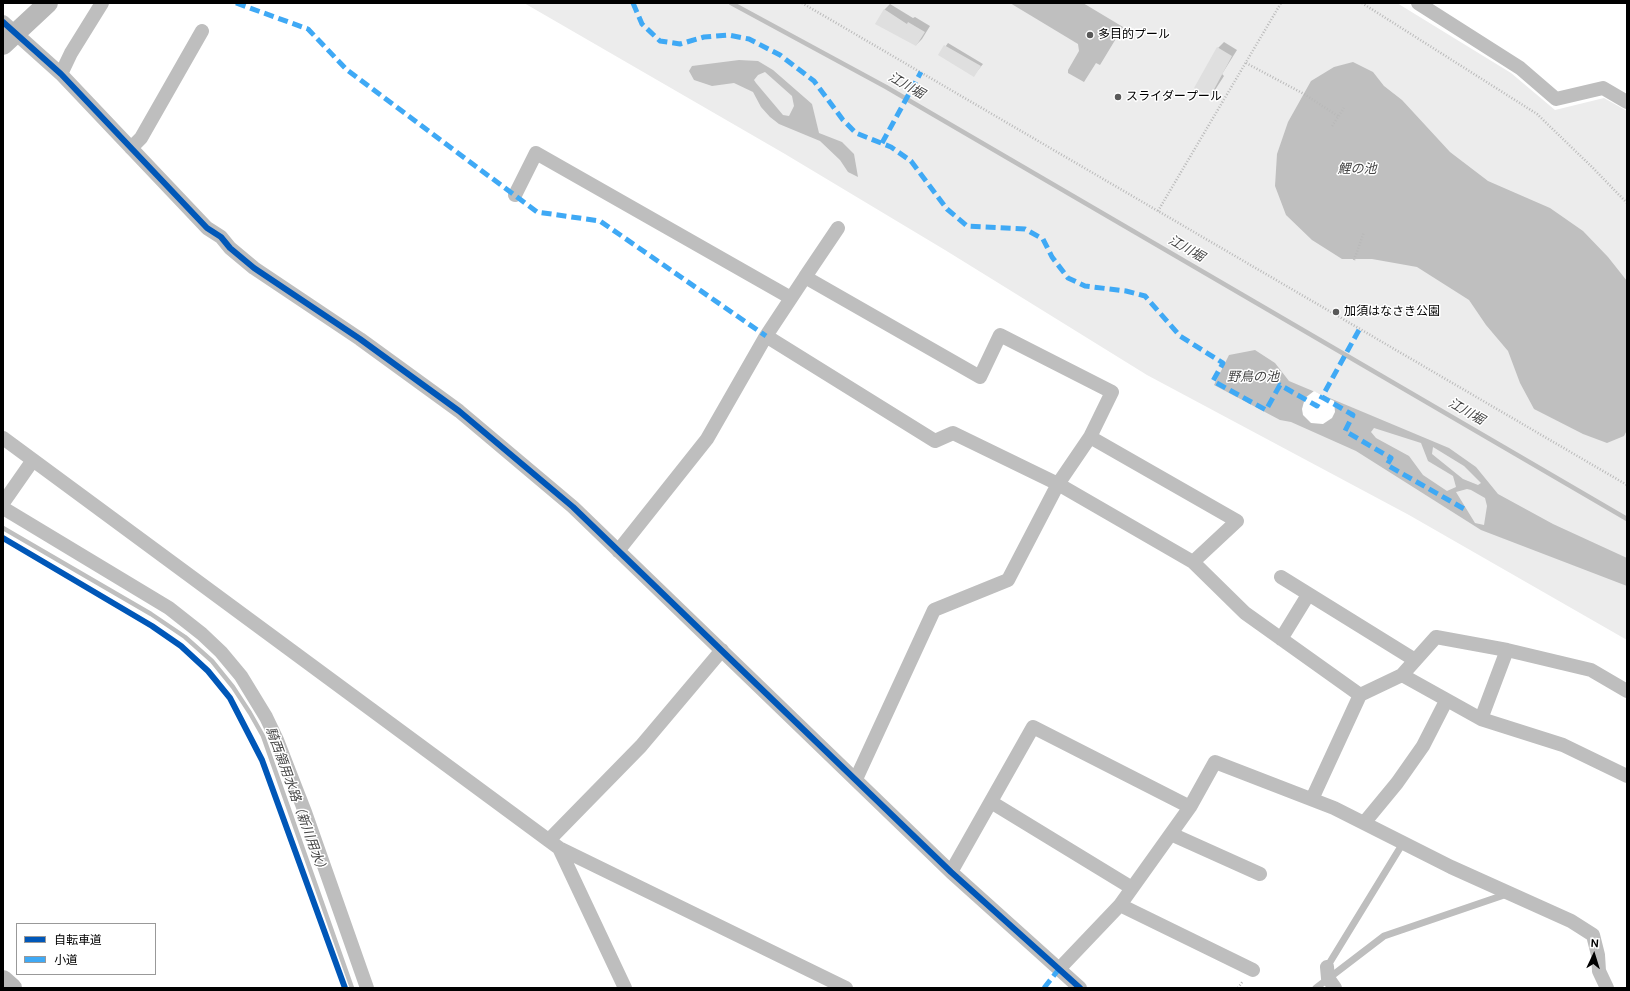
<!DOCTYPE html>
<html>
<head>
<meta charset="utf-8">
<style>
	body { margin:0 }
	#map { position:relative; width:1630px; height:991px; overflow:hidden; background:#fff; font-family:"DM Sans","Noto Sans JP",sans-serif }
	canvas { display:block }
	.frame { position:absolute; inset:0; border:4px solid #000; pointer-events:none }
	.legend { position:absolute; left:16px; top:923px; width:140px; height:52px; box-sizing:border-box; background:#fff; border:1px solid #999; margin:0; padding:5px 7px; list-style:none; font-size:12px; color:#000 }
	.legend li { display:flex; align-items:center; gap:8px; height:20px }
	.legend b { width:20px; border:1px solid #999 }
	.north { position:absolute; left:1574px; top:935px; width:40px; height:40px; -webkit-text-stroke:3px #fff; paint-order:stroke; rotate:4deg; font-size:11px; font-weight:700; line-height:16px; text-align:center; color:#000 }
	.north::after { content:''; display:block; margin:auto; width:14px; height:18px; background:#000; clip-path:polygon(50% 0,100% 100%,50% 72%,0 100%) }
</style>
</head>
<body>
<div id="map">
<canvas width="1630" height="991"></canvas>
<div class="frame"></div>
<ul class="legend">
<li><b style="height:5px;background:#0057b8"></b>自転車道</li>
<li><b style="height:5px;background:#3fa9f5"></b>小道</li>
</ul>
<div class="north">N</div>
</div>
<script>
const ctx = document.querySelector('canvas').getContext('2d');
ctx.lineJoin = 'round';
function fill(path, color) {
  ctx.fillStyle = color;
  ctx.fill(path, 'evenodd');
}
function poly(rows) {
  const path = new Path2D();
  for (const r of rows) {
    path.moveTo(r[0], r[1]);
    for (let i = 2; i < r.length; i += 2) path.lineTo(r[i], r[i + 1]);
  }
  return path;
}
function trace(path, color, width, dash) {
  ctx.strokeStyle = color;
  ctx.lineWidth = width;
  ctx.lineCap = dash ? 'butt' : 'round';
  ctx.setLineDash(dash || []);
  ctx.stroke(path);
}
function label(font, color, halo, rows, align = 'center') {
  ctx.font = font + ' "DM Sans","Noto Sans JP",sans-serif';
  ctx.lineWidth = 3;
  ctx.setLineDash([]);
  ctx.textBaseline = 'middle';
  ctx.strokeStyle = halo;
  ctx.fillStyle = color;
  for (const [text, x, y, turn = 0] of rows) {
    ctx.save();
    ctx.translate(x, y);
    ctx.rotate((+turn || 0) * Math.PI / 180);
    ctx.textAlign = isNaN(turn) ? turn : align;
    if (halo) ctx.strokeText(text, 0, 0);
    ctx.fillText(text, 0, 0);
    ctx.restore();
  }
}
fill(poly([
	[524,3,1397,3,1511,73,1555,110,1604,98,1627,111,1627,640,1409,515,1147,375,945,250,785,154]
]), '#ececec');
fill(poly([
	[1010,3,1083,3,1123,27,1100,65,1096,63,1084,82,1068,73,1068,70,1079,51,1078,44],
	[739,60,758,61,773,70,812,104,819,133,842,142,854,154,858,177,848,172,840,160,820,141,779,124,770,117,761,107,753,92,734,83,712,86,694,80,689,71,692,66],
	[765,72,792,96,794,106,789,116,783,115,756,83,754,80,758,75],
	[1353,62,1373,72,1384,86,1402,100,1450,152,1488,181,1550,208,1583,231,1608,257,1627,281,1627,430,1624,436,1607,443,1583,434,1534,409,1520,383,1508,351,1486,325,1469,300,1417,267,1372,259,1342,259,1312,240,1286,215,1275,186,1277,154,1288,122,1311,81,1334,67],
	[1255,350,1275,363,1289,381,1449,448,1476,467,1498,494,1553,524,1627,558,1627,586,1481,530,1356,451,1291,422,1280,420,1214,385,1229,355],
	[1374,428,1421,443,1428,461,1453,476,1456,487,1447,491,1423,475,1409,456,1376,438,1371,432],
	[1433,447,1464,466,1481,483,1478,485,1463,479,1432,454],
	[1467,489,1471,490,1485,498,1487,506,1484,525,1475,523,1456,492]
]), '#bfbfbf');
fill(poly([
	[1314,391,1334,401,1335,412,1332,418,1323,424,1311,423,1303,415,1302,409,1305,398]
]), '#fff');
fill(poly([
	[890,4,913,18,915,17,930,26,922,39,916,45,884,10],
	[1224,42,1237,50,1222,74,1224,76,1215,90,1209,96,1218,48],
	[948,43,983,64,974,75,940,54]
]), '#0003');
trace(poly([
	[731,3,886,87,1627,519],
	[3,528,151,614,185,637,212,661,233,687,250,713,263,736,352,988]
]), '#bfbfbf', 4.5);
fill(poly([
	[884,9,907,24,908,22,925,32,916,46,875,24],
	[944,45,981,66,974,77,938,55],
	[1217,47,1232,56,1210,97,1194,88]
]), '#dfdfdf');
trace(poly([
	[802,3,1627,485],
	[1362,3,1537,114,1592,167,1627,203],
	[1246,63,1304,94,1338,116],
	[1332,126,1344,108],
	[1158,211,1281,3],
	[1354,260,1364,232],
	[1238,988,1243,981]
]), '#b9b9b9', 2.5, [1, 2]);
trace(poly([
	[1327,967,1403,843],
	[1316,988,1384,936,1507,894]
]), '#bebebe', 7);
trace(poly([
	[1418,3,1520,68,1556,99,1603,88,1627,102],
	[3,22,61,74,207,228,221,237,230,248,254,268,360,339,459,411,573,507,951,872,1080,988],
	[61,74,71,53,102,3],
	[131,148,141,138,202,31],
	[515,195,536,153,791,298],
	[805,277,838,228],
	[766,336,935,441,953,433,1058,484,1193,562,1245,613,1360,695,1312,799],
	[3,438,559,848,846,988],
	[3,503,33,460],
	[3,508,169,608,202,634,221,652,241,676,266,717,277,740,305,812,367,988],
	[618,551,707,439,766,336,805,277,980,377,1000,335,1112,392,1090,437],
	[1281,577,1415,660],
	[1281,639,1308,595],
	[1507,650,1591,670,1627,691],
	[1360,695,1402,675,1436,637,1507,650,1481,719,1402,675],
	[1481,719,1563,745,1627,776],
	[856,779,934,610,1008,580,1058,484,1090,437,1237,521,1193,562],
	[991,802,1132,888],
	[1364,823,1397,783,1423,746,1446,701],
	[1171,834,1260,874],
	[549,840,641,746,722,650],
	[559,848,625,988],
	[951,872,1033,727,1190,807],
	[1120,905,1253,970],
	[1327,967,1328,978,1335,988],
	[1059,969,1120,905,1190,807,1215,762,1334,808,1451,867,1571,921,1593,935,1598,955,1599,971,1607,988]
]), '#bebebe', 14);
trace(poly([
	[3,45,48,3],
	[3,980,12,988]
]), '#b8b8b8', 20);
trace(poly([
	[236,3,308,29,347,70,537,212,600,221,766,336],
	[633,3,642,24,660,41,680,44,704,37,728,35,749,39,780,55,814,81,843,120,856,133,891,147,911,161,947,209,967,226,1025,229,1043,239,1052,257,1068,278,1085,286,1126,291,1145,296,1180,336,1223,363,1213,381,1266,410,1280,385,1317,406,1322,397],
	[882,143,921,72],
	[1359,330,1322,397,1353,415,1345,431,1391,458,1387,465,1466,510],
	[1044,988,1059,969]
]), '#3fa9f5', 5, [10, 5]);
trace(poly([
	[3,22,61,74,207,228,221,237,230,248,254,268,360,339,459,411,573,507,951,872,1080,988],
	[3,538,152,626,181,646,208,671,230,698,262,760,345,988]
]), '#0057b8', 6);
for (const [x, y, r, color] of [
	[1090,35,4,"#595959"],
	[1118,97,4,"#595959"],
	[1336,312,4,"#595959"]
]) {
  const dot = new Path2D();
  dot.arc(x, y, r, 0, 2 * Math.PI);
  ctx.fillStyle = color;
  ctx.fill(dot);
  trace(dot, '#fff', 1.5);
}
label('12px', '#000', '#fff', [
	["多目的プール",1098,35],
	["スライダープール",1126,97],
	["加須はなさき公園",1344,312]
], 'left');
label('italic 13px', '#444', '#fff', [
	["江川堀",906,86,30],
	["鯉の池",1357,170],
	["江川堀",1186,249,30],
	["野鳥の池",1253,378],
	["江川堀",1466,412,30],
	["騎西領用水路（新川用水）",296,801,70]
]);
</script>
</body>
</html>
